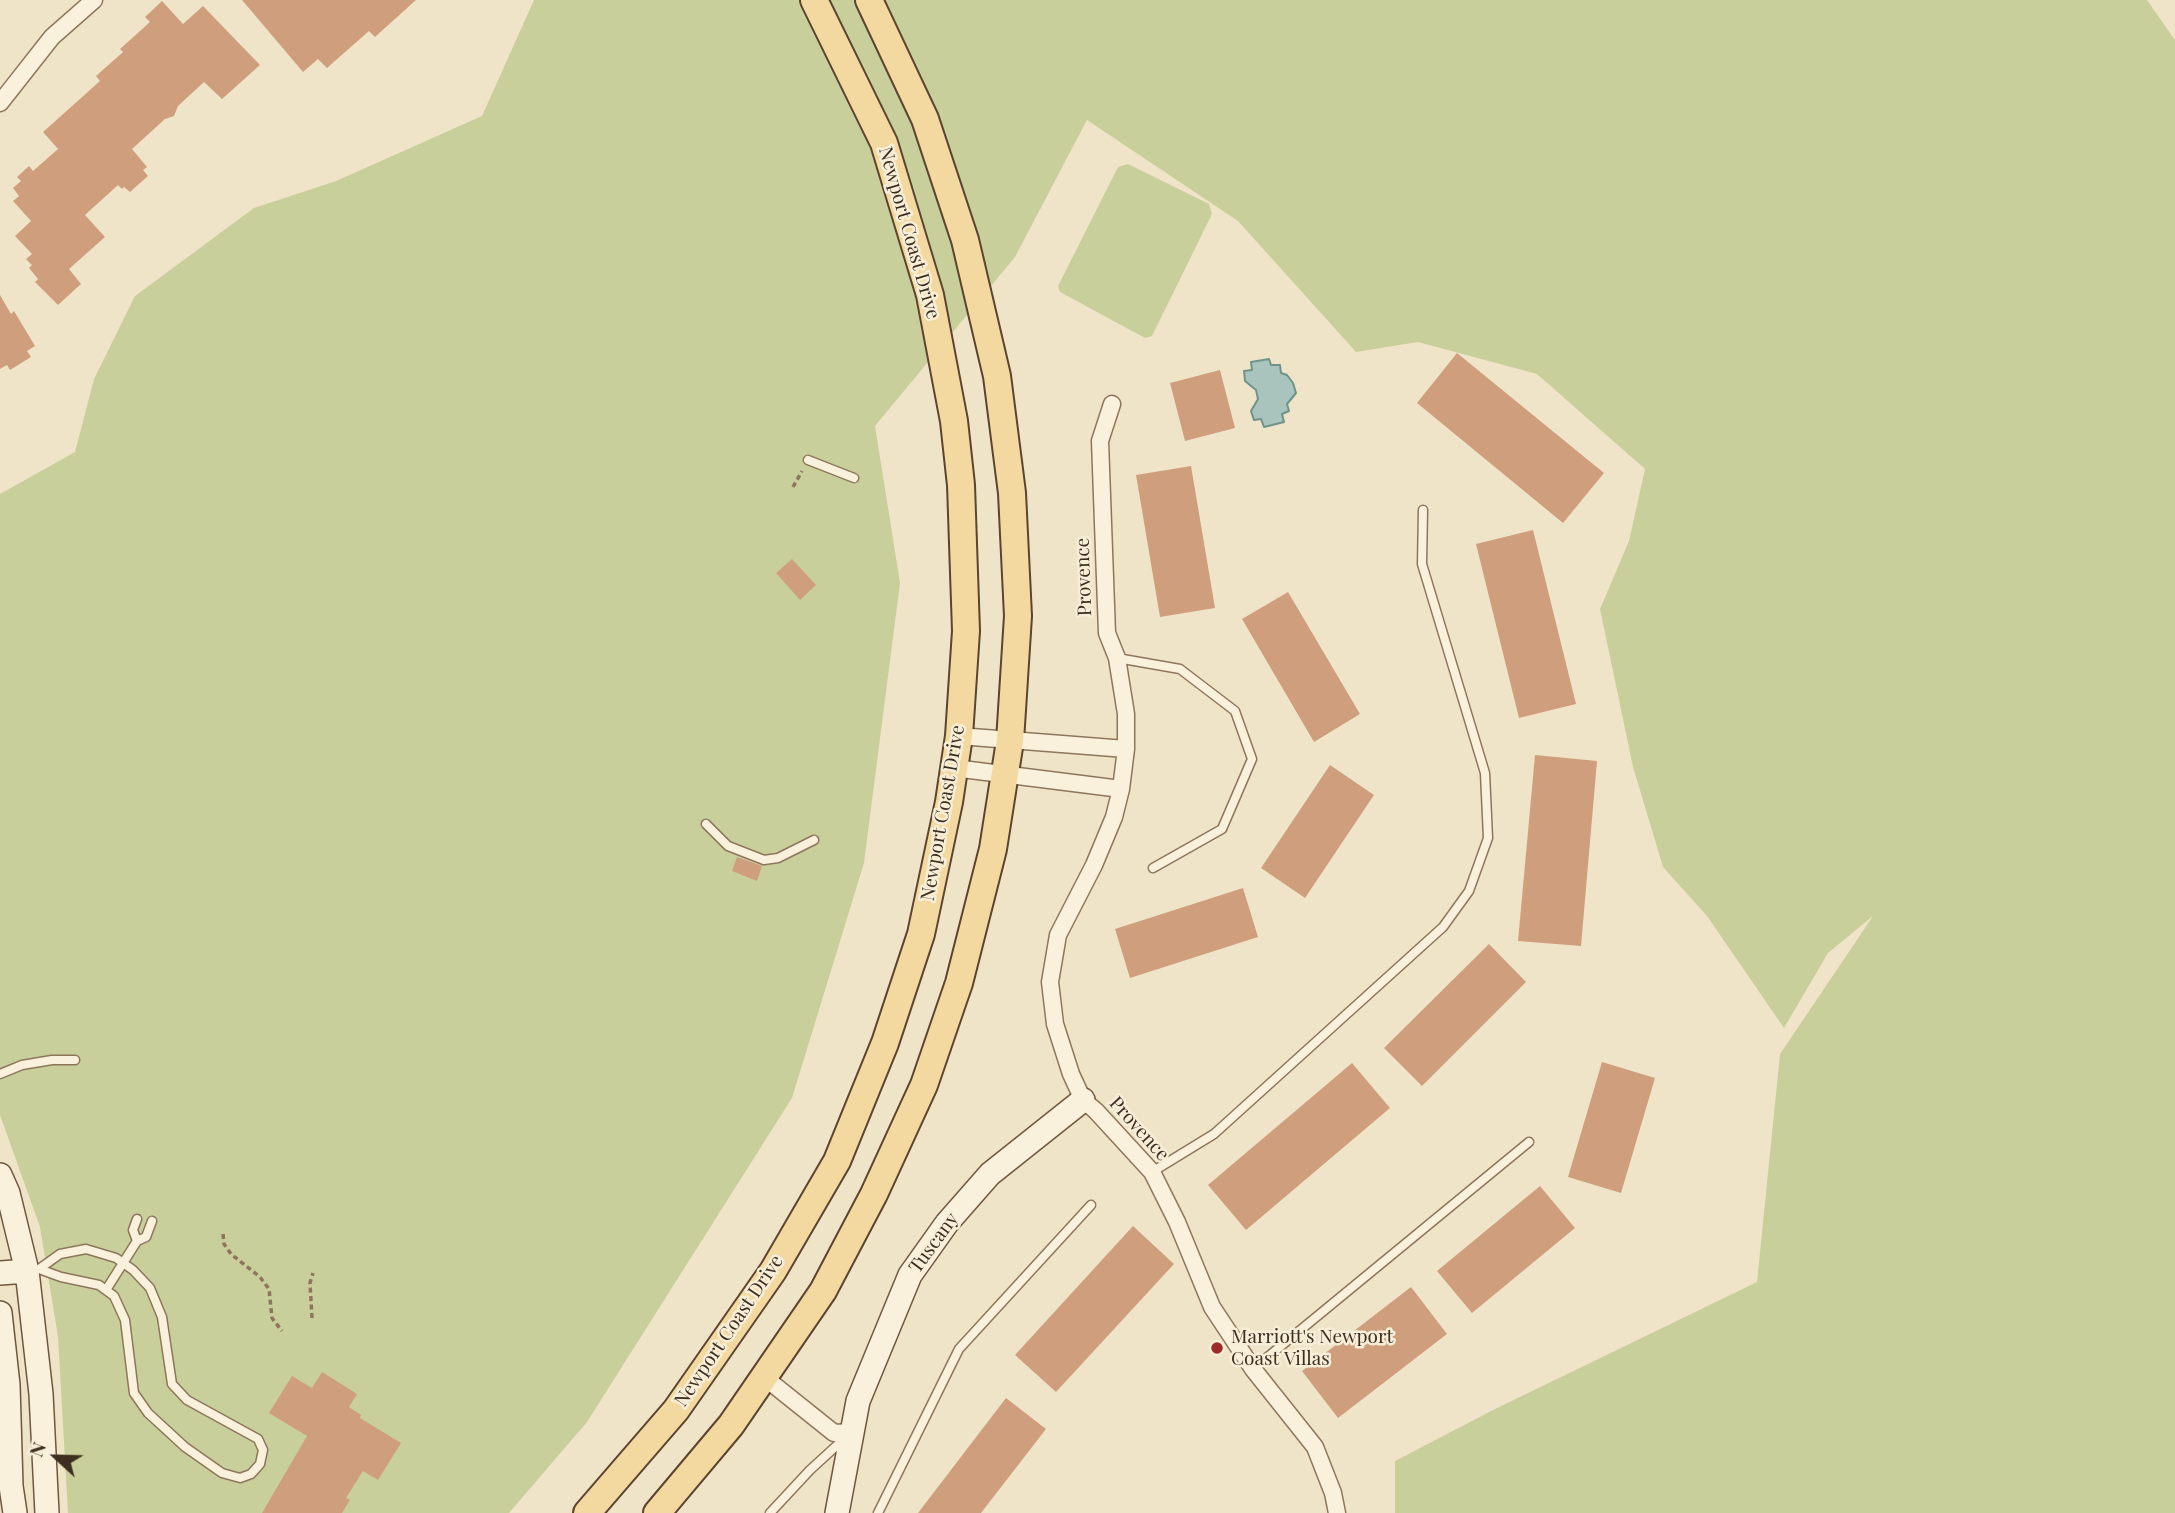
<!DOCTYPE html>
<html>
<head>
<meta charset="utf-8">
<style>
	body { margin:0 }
	#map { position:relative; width:2175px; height:1513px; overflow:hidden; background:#f0e4c8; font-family:"Playfair Display",serif }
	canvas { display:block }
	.north { position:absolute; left:21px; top:1422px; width:70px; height:70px; -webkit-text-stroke:5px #f7eed8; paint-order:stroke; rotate:292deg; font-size:19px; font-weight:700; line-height:28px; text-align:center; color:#3d2e20 }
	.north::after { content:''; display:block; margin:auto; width:24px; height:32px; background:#3d2e20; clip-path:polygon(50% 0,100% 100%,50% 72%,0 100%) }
</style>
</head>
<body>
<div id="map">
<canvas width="2175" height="1513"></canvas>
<div class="north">N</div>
</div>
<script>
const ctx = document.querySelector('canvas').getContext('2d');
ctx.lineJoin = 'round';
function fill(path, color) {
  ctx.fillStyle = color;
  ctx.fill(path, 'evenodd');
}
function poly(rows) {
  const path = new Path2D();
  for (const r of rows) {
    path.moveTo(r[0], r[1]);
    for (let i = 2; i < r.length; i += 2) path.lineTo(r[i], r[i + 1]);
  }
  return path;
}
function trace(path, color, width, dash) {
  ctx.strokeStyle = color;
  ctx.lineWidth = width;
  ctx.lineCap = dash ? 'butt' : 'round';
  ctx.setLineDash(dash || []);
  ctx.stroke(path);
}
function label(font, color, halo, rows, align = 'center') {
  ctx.font = font + ' "Playfair Display",serif';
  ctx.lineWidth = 5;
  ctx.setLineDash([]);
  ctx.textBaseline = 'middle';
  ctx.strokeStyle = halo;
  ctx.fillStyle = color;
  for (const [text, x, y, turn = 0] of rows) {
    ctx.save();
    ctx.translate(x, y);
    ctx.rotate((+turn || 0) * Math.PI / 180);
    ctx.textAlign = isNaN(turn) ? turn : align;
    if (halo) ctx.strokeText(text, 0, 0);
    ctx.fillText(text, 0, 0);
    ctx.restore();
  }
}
fill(poly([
	[534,0,2147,0,2175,40,2175,1513,1395,1513,1395,1461,1493,1410,1757,1282,1780,1054,1873,916,1828,953,1784,1028,1707,916,1663,867,1633,767,1600,609,1629,541,1645,469,1537,374,1418,342,1356,352,1238,221,1087,120,1015,257,875,426,900,583,864,863,792,1098,587,1422,509,1513,68,1513,58,1337,40,1227,0,1115,0,494,75,452,94,379,135,296,254,208,336,181,482,116],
	[1128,164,1209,204,1212,214,1152,336,1145,338,1060,292,1058,286,1118,167]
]), '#c9cf9b');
const water = poly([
	[1269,359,1271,365,1280,365,1281,373,1287,375,1293,383,1296,393,1287,404,1289,411,1282,414,1284,422,1264,427,1261,419,1254,420,1251,411,1258,399,1256,390,1245,381,1244,371,1252,370,1251,362,1269,359]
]);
fill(water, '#a9c4bc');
trace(water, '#6f938a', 2);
fill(poly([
	[242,0,416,0,375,37,369,31,327,68,318,59,303,72],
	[162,1,183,24,203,6,260,65,222,99,204,82,178,106,174,116,165,119,132,149,147,167,143,170,148,176,130,192,124,187,122,189,118,185,85,215,105,237,69,269,81,284,58,305,35,282,38,279,29,268,32,265,26,259,32,254,15,236,31,221,13,201,19,196,13,188,21,181,17,177,29,166,33,171,58,149,43,132,100,81,96,76,123,52,120,49,150,22,145,17],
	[0,295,11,314,14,311,35,346,27,351,31,357,10,370,7,365,0,369],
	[1457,353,1604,473,1563,523,1417,403],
	[1220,370,1235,428,1185,441,1170,383],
	[1191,466,1215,608,1160,617,1136,475],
	[1533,530,1576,704,1519,718,1476,544],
	[792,559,816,585,800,600,776,573],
	[1288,592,1360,714,1314,742,1242,619],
	[1535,755,1597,761,1581,946,1518,941],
	[1330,765,1374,795,1305,898,1261,868],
	[737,857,762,866,757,881,732,871],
	[1243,888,1258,937,1130,978,1115,929],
	[1489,944,1526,982,1422,1086,1384,1048],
	[1602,1062,1655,1078,1621,1193,1568,1177],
	[1352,1063,1390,1108,1246,1230,1208,1185],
	[1540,1186,1575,1228,1472,1313,1437,1271],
	[1133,1226,1174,1264,1056,1392,1015,1355],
	[1411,1287,1447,1334,1338,1418,1302,1371],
	[322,1372,357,1394,349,1407,361,1415,360,1418,401,1443,378,1480,363,1471,346,1498,350,1500,342,1513,262,1513,307,1436,269,1413,292,1376,312,1388],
	[1006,1398,1046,1429,981,1513,918,1513]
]), '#cf9f7d');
const lane = poly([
	[808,460,854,478],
	[1117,658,1180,669,1235,711,1252,759,1222,829,1153,868],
	[706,824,728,846,764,860,778,858,814,840],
	[0,1074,22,1065,52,1060,75,1060],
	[1152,1172,1214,1134,1443,927,1469,891,1488,838,1485,773,1422,564,1423,510],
	[137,1241,133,1230,137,1219],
	[31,1270,39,1269,61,1277,99,1285,114,1296,125,1320,134,1393,148,1413,185,1447,222,1473,240,1478,251,1474,260,1464,263,1450,258,1439,187,1400,172,1384,162,1317,150,1288,133,1270,116,1258,86,1249,60,1254,39,1269],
	[106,1290,137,1241,146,1237,152,1221],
	[1253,1369,1529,1142],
	[770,1513,810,1470,845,1438],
	[878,1513,959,1349,1091,1205]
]);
const street = poly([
	[0,103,52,37,94,0],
	[1112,404,1100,441,1107,633,1117,658,1126,714,1126,749,1121,789,1114,817,1094,865,1058,935,1050,982,1055,1024,1071,1074,1083,1100,1096,1111,1152,1172,1177,1222,1212,1307,1253,1369,1315,1447,1333,1493,1337,1513],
	[959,736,1126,749],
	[954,768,1121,789],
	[764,1377,834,1433,852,1432]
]);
const secondary = poly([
	[0,1175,8,1193,27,1271,41,1394,47,1513],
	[0,1273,27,1271],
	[0,1313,8,1385,11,1486,15,1513],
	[837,1513,858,1401,910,1275,947,1223,990,1174,1083,1100]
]);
const primary = poly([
	[587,1513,676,1410,773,1271,837,1161,885,1043,921,934,949,802,959,736,966,631,961,485,954,421,930,295,884,143,814,0],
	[657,1513,731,1425,823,1291,874,1194,924,1085,959,983,993,849,1010,741,1018,616,1012,493,997,376,965,240,925,119,869,0]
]);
trace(lane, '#8d765c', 11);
trace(street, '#8d765c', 19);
trace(secondary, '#6f573f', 26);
trace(primary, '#5b4430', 30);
trace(poly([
	[793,487,802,471],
	[223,1234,224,1244,231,1254,260,1277,269,1289,272,1318,282,1331],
	[312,1318,310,1283,313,1273]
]), '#8d765c', 3.5, [5, 3.5]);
trace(lane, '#faf1dc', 8);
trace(street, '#faf1dc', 16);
trace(secondary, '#faf1dc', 23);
trace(primary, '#f3d9a0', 26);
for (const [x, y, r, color] of [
	[1217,1348,7,"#9e2a2b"]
]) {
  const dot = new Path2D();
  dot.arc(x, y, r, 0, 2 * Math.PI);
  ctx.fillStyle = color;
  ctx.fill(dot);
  trace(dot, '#f7eed8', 2.5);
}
label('19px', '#3d2e20', '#f7eed8', [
	["Newport Coast Drive",909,233,74],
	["Provence",1084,577,-92],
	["Newport Coast Drive",943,813,-80],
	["Provence",1139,1129,48],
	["Tuscany",934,1243,-54],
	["Newport Coast Drive",729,1331,-56]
]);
label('19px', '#3d2e20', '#f7eed8', [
	["Marriott's Newport",1231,1337],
	["Coast Villas",1231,1359]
], 'left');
</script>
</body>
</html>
